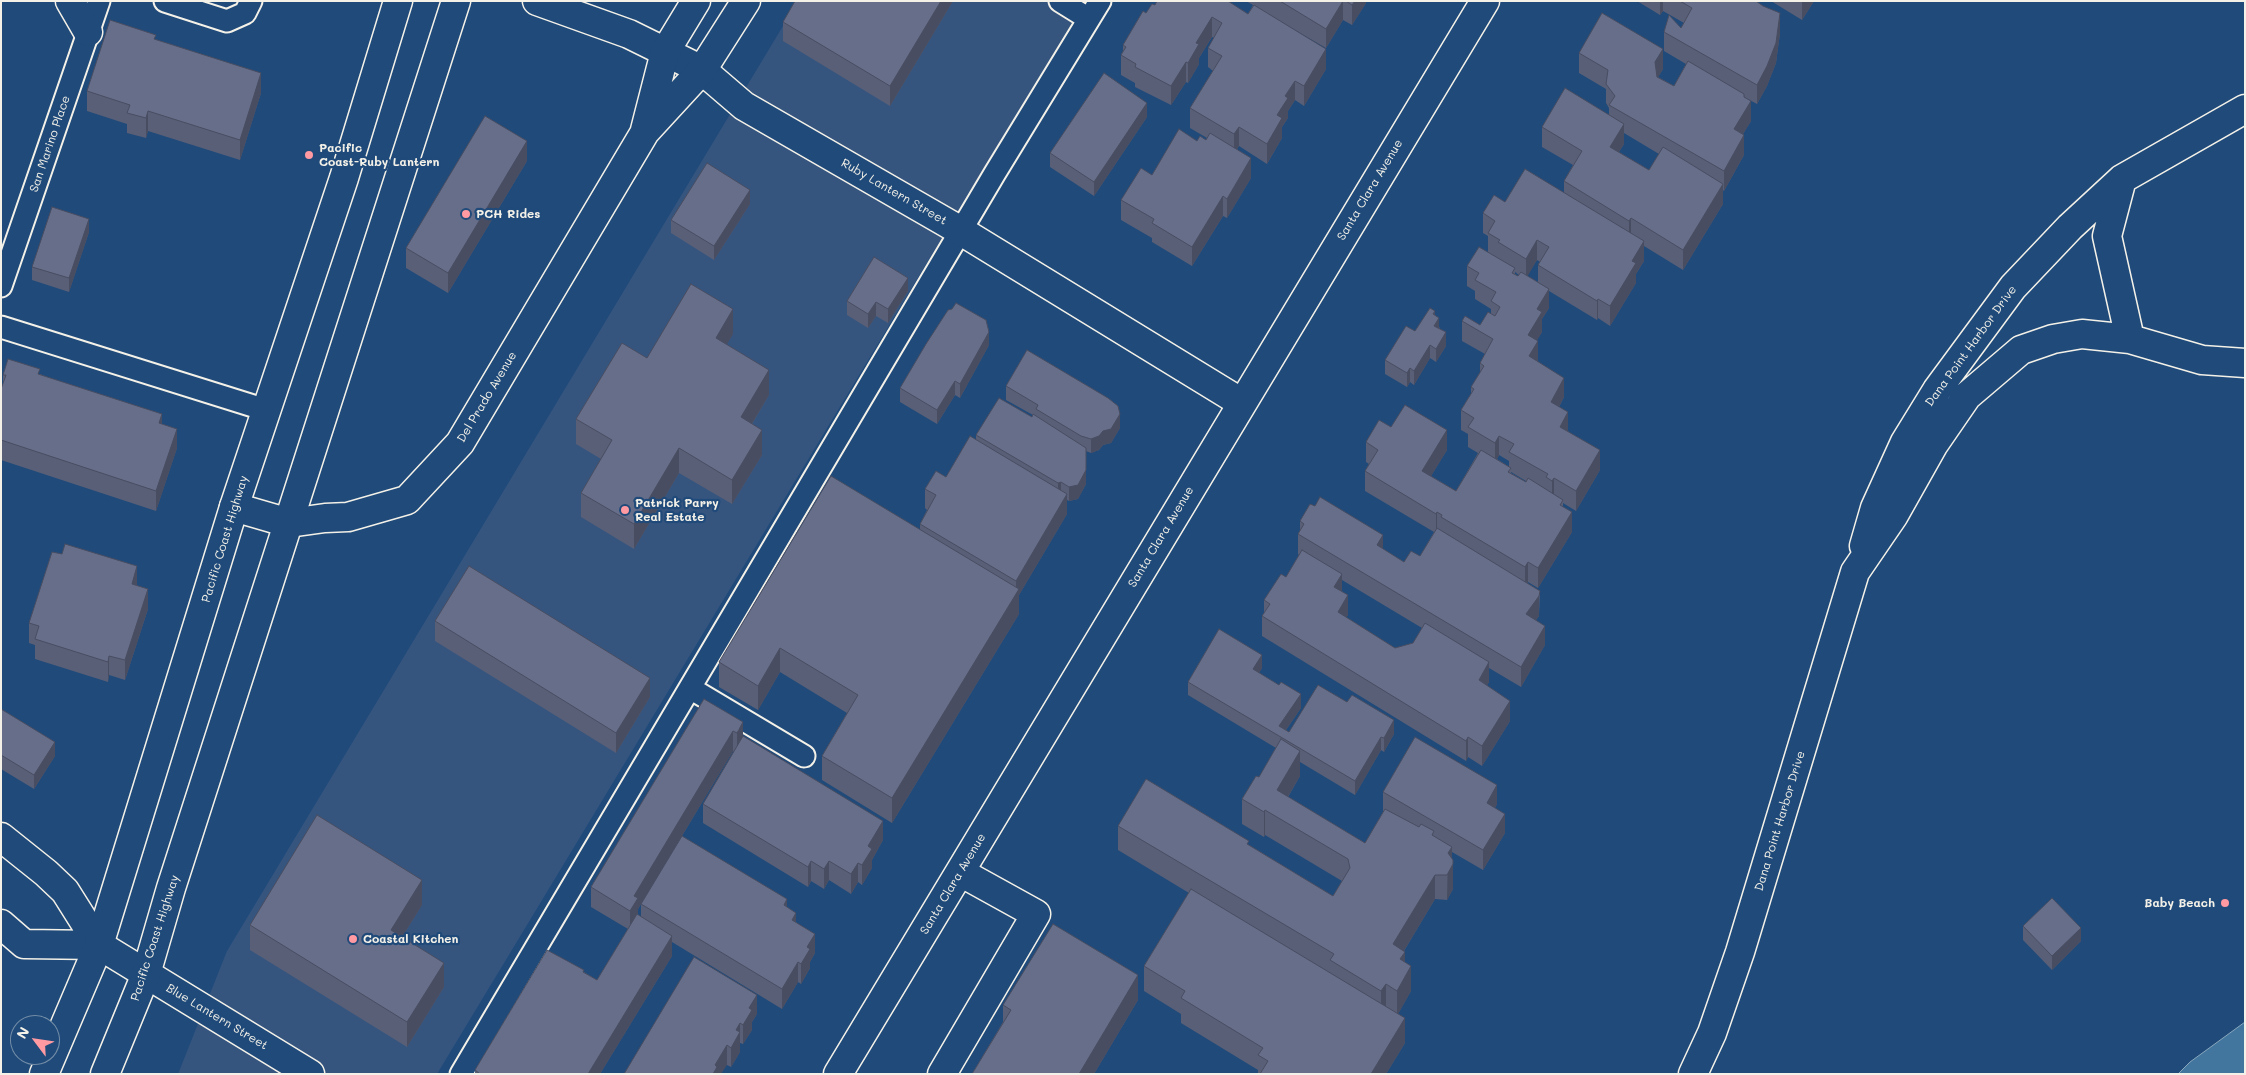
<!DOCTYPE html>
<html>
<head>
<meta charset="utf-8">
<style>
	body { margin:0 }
	#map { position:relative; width:2246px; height:1075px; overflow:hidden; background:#1f4a7a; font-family:Mali,sans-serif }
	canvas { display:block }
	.frame { position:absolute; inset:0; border:2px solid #f4f1e8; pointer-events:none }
	.north { position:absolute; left:10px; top:1015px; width:50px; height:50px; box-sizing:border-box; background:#1f4a7a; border:1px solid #748da6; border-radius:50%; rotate:301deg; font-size:14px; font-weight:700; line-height:20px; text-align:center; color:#f4f1e8 }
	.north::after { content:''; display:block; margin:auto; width:18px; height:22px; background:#ff9aa2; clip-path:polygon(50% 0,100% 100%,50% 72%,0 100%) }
</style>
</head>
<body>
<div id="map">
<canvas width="2246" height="1075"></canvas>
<div class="frame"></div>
<div class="north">N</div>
</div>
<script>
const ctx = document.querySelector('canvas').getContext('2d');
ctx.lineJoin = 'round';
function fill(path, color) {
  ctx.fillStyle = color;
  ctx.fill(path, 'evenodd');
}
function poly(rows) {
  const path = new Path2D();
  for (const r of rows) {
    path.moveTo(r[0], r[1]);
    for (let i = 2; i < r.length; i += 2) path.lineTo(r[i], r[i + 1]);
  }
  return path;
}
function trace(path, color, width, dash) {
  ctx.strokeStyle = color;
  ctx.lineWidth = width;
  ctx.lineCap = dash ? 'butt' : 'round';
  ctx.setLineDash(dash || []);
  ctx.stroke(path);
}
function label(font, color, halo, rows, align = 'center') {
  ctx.font = font + ' Mali,sans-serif';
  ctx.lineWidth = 4.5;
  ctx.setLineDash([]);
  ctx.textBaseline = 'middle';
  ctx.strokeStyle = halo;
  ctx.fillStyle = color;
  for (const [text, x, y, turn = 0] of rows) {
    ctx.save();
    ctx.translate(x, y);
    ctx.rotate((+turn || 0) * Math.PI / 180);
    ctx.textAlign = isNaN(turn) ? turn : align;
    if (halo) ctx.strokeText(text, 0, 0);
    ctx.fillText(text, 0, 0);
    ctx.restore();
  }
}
fill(poly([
	[798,1,1085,1,437,1074,178,1074,227,951]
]), '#35557f');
const water = poly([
	[2245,1022,2245,1074,2178,1074,2190,1062,2245,1022]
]);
fill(water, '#42769f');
trace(water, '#89a7bc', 1);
const lane = poly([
	[165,1,227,21,245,13,251,1],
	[1060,1,1089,19],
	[1,286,99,1],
	[1,327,266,410],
	[690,688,804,756],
	[461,1074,995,173,1100,1]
]);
const street = poly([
	[70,1,88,32],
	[537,1,629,34,702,70,744,106,961,231,1242,403],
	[838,1074,1485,1],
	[942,1074,1036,914,960,872]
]);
const secondary = poly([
	[645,130,665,52,696,1],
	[2122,179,2107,236,2130,339],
	[234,507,289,523,325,518,348,517,407,500,460,443,645,132,702,70,746,1],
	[1864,546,1875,508,1905,442,1937,390,2013,287,2070,227,2122,179,2245,109],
	[1,837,46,873,65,891,99,945,310,1074],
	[1,924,24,944,99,945],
	[1693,1074,1712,1033,1740,952,1855,572,1894,515,1934,444,1967,396,2021,350,2053,339,2082,334,2130,339,2202,360,2245,363]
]);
const highway = poly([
	[44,1074,99,945,234,507,344,178,398,1],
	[105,1074,146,974,171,888,456,1]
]);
trace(lane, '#f4f1e8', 25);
trace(street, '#f4f1e8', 31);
trace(secondary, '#f4f1e8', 31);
trace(highway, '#f4f1e8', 31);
trace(lane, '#1f4a7a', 21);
trace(street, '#1f4a7a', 28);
trace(secondary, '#1f4a7a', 28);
trace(highway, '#1f4a7a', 28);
fill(poly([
	[953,1,890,106,783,41,783,22],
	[1246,1,1366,1,1366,3,1352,25,1343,20,1326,48,1281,22,1326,69,1304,106,1295,100,1288,111,1288,118,1282,127,1282,138,1267,164,1239,146,1237,149,1251,178,1227,218,1223,216,1192,266,1152,242,1152,238,1121,220,1121,200,1152,175,1197,141,1206,140,1207,138,1190,128,1190,108,1213,71,1208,67,1208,48,1214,38,1212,37,1199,58,1199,64,1188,83,1186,82,1171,105,1135,87,1135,83,1121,75,1121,55,1123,51,1123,45,1146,13,1155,5,1248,14,1253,5],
	[1637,1,1757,1,1757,2,1780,33,1776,63,1767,86,1757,104,1744,97,1751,121,1743,134,1744,155,1724,191,1723,190,1723,204,1683,270,1644,246,1644,261,1636,274,1636,283,1610,326,1598,318,1597,320,1549,291,1549,308,1542,319,1542,332,1537,340,1538,362,1564,397,1559,407,1568,431,1600,470,1576,511,1563,503,1563,507,1572,532,1538,588,1528,582,1527,583,1540,591,1539,616,1536,620,1545,645,1521,687,1489,668,1489,682,1487,685,1510,721,1482,766,1468,757,1466,761,1262,636,1262,616,1264,613,1264,600,1286,577,1299,555,1298,554,1298,534,1300,531,1300,521,1383,549,1404,562,1420,556,1434,532,1365,491,1365,471,1369,464,1366,462,1366,442,1391,427,1447,450,1431,476,1456,491,1478,453,1468,447,1468,434,1461,430,1461,410,1471,394,1471,387,1480,373,1480,363,1485,354,1462,341,1462,321,1480,325,1491,314,1491,309,1475,299,1475,291,1467,286,1467,266,1488,252,1488,236,1483,233,1483,213,1505,202,1564,193,1564,181,1573,165,1542,147,1542,127,1609,115,1609,108,1606,103,1606,89,1579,73,1579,53,1663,69,1658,77,1674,86,1686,64,1664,51,1664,32,1681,28,1684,23,1663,11,1660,15],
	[1624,133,1659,154,1649,170,1619,152,1624,144],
	[1537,260,1540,262,1538,265,1538,282,1527,276],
	[1515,272,1519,275,1518,276,1515,274],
	[1499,455,1509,461,1509,467,1497,459],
	[1511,472,1526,481,1526,482,1511,473],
	[1342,580,1422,628,1413,643,1395,648,1346,617,1348,615,1342,591],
	[1771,1,1814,1,1802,20],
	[156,40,261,93,240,160,148,131,146,138,127,133,127,124,87,111,87,91],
	[1147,117,1094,196,1050,167,1050,153],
	[527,161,448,293,406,268,406,248],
	[750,204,714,260,671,233,671,220],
	[89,232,69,292,32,280,32,267],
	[908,291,888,323,876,316,868,328,847,315,847,301],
	[1435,315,1446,346,1436,362,1430,358,1414,385,1410,382,1407,387,1385,374,1385,360,1415,331],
	[733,334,726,345,769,395,752,424,762,455,732,504,679,473,634,549,581,517,581,493,601,459,576,444,576,419,647,358],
	[989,345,960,398,955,395,937,424,900,402,900,388],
	[40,374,162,424,177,448,156,511,1,460,1,389,3,384,3,375],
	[1006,386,1120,428,1111,443,1103,445,1099,450,1091,453,1086,451,1086,484,1078,499,1069,501,1067,500,1067,514,1019,595,1019,614,892,823,822,780,822,756,847,713,780,672,758,710,719,687,719,662,920,529,920,524,927,510,925,508,925,489,946,477,976,440,976,435,1032,417,1033,415,1006,400],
	[137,586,148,609,125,680,109,675,108,682,35,659,35,645,29,643,29,623],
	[435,621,650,697,616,753,435,641],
	[1262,668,1259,673,1301,708,1286,730,1289,732,1394,734,1384,752,1381,750,1355,795,1300,762,1300,776,1288,797,1365,843,1383,812,1383,792,1497,804,1495,808,1505,833,1483,870,1452,852,1452,858,1453,860,1453,889,1447,900,1435,899,1404,951,1405,962,1411,991,1398,1014,1405,1043,1386,1074,1258,1074,1258,1070,1181,1023,1181,1014,1144,991,1144,966,1189,893,1118,850,1118,826,1249,845,1333,896,1342,881,1265,835,1264,837,1242,824,1242,799,1259,777,1276,748,1188,695,1188,682],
	[704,699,743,737,883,840,872,860,872,868,862,885,858,882,851,894,829,880,824,889,811,881,808,887,703,823,703,804,734,751,733,751,638,909,638,915,641,917,641,904,787,907,815,953,810,962,810,968,801,984,798,982,782,1009,672,942,672,956,600,1074,475,1074,475,1070,584,972,597,980,628,929,591,907,591,887],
	[1,709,55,756,34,789,1,769],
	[422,905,402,937,444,987,407,1047,250,950,250,925],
	[2023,926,2081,941,2052,970,2023,940],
	[1138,1000,1094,1074,972,1074,1003,1022,1003,1005],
	[757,1014,752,1022,752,1030,743,1044,740,1043,740,1052,731,1067,727,1065,624,1074]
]), '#595f77');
fill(poly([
	[941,1,953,1,890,106,890,86],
	[1343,1,1343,20,1326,48,1326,29],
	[1355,1,1366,1,1366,3,1352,25,1352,5],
	[1660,1,1663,1,1663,11,1660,15],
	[1802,1,1814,1,1802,20],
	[1780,13,1780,33,1776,63,1767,86,1757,104,1757,85],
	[1212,17,1212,37,1199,58,1199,64,1188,83,1188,63,1196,43],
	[1326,49,1326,69,1304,106,1304,86],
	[1663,49,1663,69,1655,82,1655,62],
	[1186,62,1186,82,1171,105,1171,86],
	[261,73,261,93,240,160,240,140],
	[1295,81,1295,100,1288,111,1288,118,1282,127,1282,138,1267,164,1267,144,1285,96],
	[1744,94,1744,112,1751,101,1751,121,1734,149,1734,129],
	[1147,103,1147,117,1094,196,1094,182],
	[148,111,148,131,146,138,146,118],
	[1624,124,1624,144,1610,166,1610,147],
	[1239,127,1239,146,1234,154,1234,134],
	[1744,135,1744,155,1724,191,1724,171],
	[527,141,527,161,448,293,448,273],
	[1251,158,1251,178,1227,218,1227,199],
	[1723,184,1723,204,1683,270,1683,250],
	[750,190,750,204,714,260,714,246],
	[1223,196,1223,216,1192,266,1192,247],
	[1631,218,1631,238,1629,240,1629,221],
	[89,219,89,232,69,292,69,278],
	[1537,240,1537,260,1526,279,1526,259],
	[1644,241,1644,261,1636,274,1636,283,1610,326,1610,306,1632,261],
	[908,278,908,291,888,323,888,309],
	[1549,289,1549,308,1542,319,1542,332,1528,355,1528,335,1537,309],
	[1598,299,1598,318,1597,320,1597,301],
	[876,302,876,316,868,328,868,314],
	[733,309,733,334,716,363,716,338],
	[1435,311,1435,325,1439,318,1439,331,1434,339,1433,314],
	[989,332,989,345,960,398,960,384],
	[1446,332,1446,346,1436,362,1436,349],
	[1538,341,1538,361,1529,376,1529,356],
	[1430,345,1430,358,1414,385,1414,371],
	[1410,368,1410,382,1407,387,1407,373],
	[769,370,769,395,741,442,741,417],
	[1564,378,1564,397,1551,422,1551,402],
	[955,381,955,395,937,424,937,410],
	[1568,412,1568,432,1560,427],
	[162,414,162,434,159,423],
	[1120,414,1120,428,1111,443,1103,445,1099,450,1091,453,1091,439,1103,431],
	[177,429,177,448,156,511,156,491],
	[762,430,762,455,732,504,732,480],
	[1447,430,1447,450,1422,491,1422,471],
	[1499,436,1499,455,1495,463,1495,443],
	[679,448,679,473,634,549,634,524],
	[1600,450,1600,470,1576,511,1576,491],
	[1086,470,1086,484,1078,499,1069,501,1069,487],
	[1554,478,1554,497,1552,500,1552,481],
	[1061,482,1061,496,1058,497,1058,483],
	[1067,494,1067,514,1019,595,1019,614,892,823,892,798,1016,594,1016,581],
	[1437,512,1437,531,1436,533,1436,514],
	[1572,512,1572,532,1538,588,1538,568],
	[1383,535,1383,554,1377,545],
	[1528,562,1528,582,1525,587,1525,567],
	[137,566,137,586,132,584],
	[1342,574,1342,594,1334,587],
	[148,589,148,609,125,680,125,660],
	[1348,595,1348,615,1338,631,1338,612],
	[1539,596,1539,616,1526,634,1526,614],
	[1545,626,1545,645,1521,687,1521,667],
	[780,648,780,672,758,710,758,686],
	[1262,655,1262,668,1253,683,1253,669],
	[109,656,109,675,108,682,108,662],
	[1489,662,1489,682,1479,699,1479,680],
	[650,678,650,697,616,753,616,733],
	[1301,694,1301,708,1281,737,1279,726],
	[1510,701,1510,721,1482,766,1482,746],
	[1394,720,1394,734,1384,752,1384,738],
	[743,722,743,742,737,753,737,733],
	[733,731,733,751,638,909,638,918,630,931,630,911,634,896],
	[1381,737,1381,750,1355,795,1355,781],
	[1468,737,1468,757,1466,761,1466,741],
	[55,742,55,756,34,789,34,775],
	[1300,751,1300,776,1277,815,1277,790],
	[1497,785,1497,804,1487,823,1487,803],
	[1265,810,1265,835,1264,837,1264,812],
	[1505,814,1505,833,1483,870,1483,850],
	[883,821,883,840,872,860,872,868,862,885,862,865,868,846],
	[1452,847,1452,867,1453,864,1453,889,1447,900,1448,853],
	[811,861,811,881,808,887,808,867],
	[829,861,829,880,824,889,824,869],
	[858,863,858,882,851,894,851,874],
	[1435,875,1435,899,1393,969,1393,944],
	[422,880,422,905,391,955,391,930],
	[787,899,787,919,784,905],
	[796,913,796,933,792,920],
	[2081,928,2081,941,2052,970,2052,956],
	[815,934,815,953,810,962,810,968,801,984,801,964,807,947],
	[672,936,672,956,600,1074,588,1074],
	[1405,952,1405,976,1400,959],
	[798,962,798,982,782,1009,782,989],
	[444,963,444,987,407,1047,407,1022],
	[1411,966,1411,991,1397,1016,1397,991],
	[1138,975,1138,1000,1094,1074,1079,1074],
	[1386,984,1386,1009,1381,1016,1381,991],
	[757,995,757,1014,752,1022,752,1030,743,1044,743,1025,749,1008],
	[1405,1018,1405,1043,1386,1074,1371,1074],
	[740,1023,740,1052,731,1067,731,1048,736,1030],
	[727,1045,727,1065,721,1074,713,1074,715,1065]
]), '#484d61');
const building = poly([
	[795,1,941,1,890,86,783,22,795,1],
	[1157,1,1228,1,1248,14,1254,5,1326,49,1304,86,1295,81,1285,96,1288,98,1277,115,1282,118,1267,144,1239,127,1234,134,1190,108,1222,56,1208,48,1222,23,1212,17,1196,43,1199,44,1188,63,1186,62,1171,86,1135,67,1136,64,1121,55,1126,47,1123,45,1143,11,1146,13,1152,4,1155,5,1157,1],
	[1280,1,1343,1,1326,29,1280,1],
	[1346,1,1355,1,1352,5,1346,1],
	[1680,1,1756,1,1763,6,1780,13,1776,43,1767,66,1757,85,1664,32,1669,15,1681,28,1692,8,1680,1],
	[1602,13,1663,49,1655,62,1657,77,1674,86,1688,61,1744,94,1744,97,1751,101,1734,129,1744,135,1724,171,1609,105,1615,96,1606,84,1608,70,1579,53,1602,13],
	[110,20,156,35,154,39,261,73,240,140,148,111,146,118,127,113,130,105,87,91,110,20],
	[1104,73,1147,103,1094,182,1050,153,1104,73],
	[1565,88,1624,124,1610,147,1649,170,1663,147,1723,184,1683,250,1631,218,1629,221,1564,181,1582,151,1542,127,1565,88],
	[485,116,527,141,448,273,406,248,485,116],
	[1179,129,1197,141,1200,136,1206,140,1210,133,1251,158,1227,199,1223,196,1192,247,1152,223,1154,219,1121,200,1141,168,1152,175,1179,129],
	[707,163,750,190,714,246,671,220,707,163],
	[1525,169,1644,241,1632,261,1636,263,1610,306,1598,299,1597,301,1538,265,1549,247,1537,240,1526,259,1498,242,1500,240,1488,233,1495,221,1483,213,1494,195,1505,202,1525,169],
	[52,207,89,219,69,278,32,267,52,207],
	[1479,247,1515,268,1512,273,1518,276,1521,272,1549,289,1537,309,1542,312,1528,335,1538,341,1529,356,1564,378,1551,402,1568,412,1560,427,1600,450,1576,491,1554,478,1552,481,1546,477,1548,474,1509,452,1514,444,1499,436,1495,443,1468,427,1474,418,1461,410,1474,389,1471,387,1484,366,1480,363,1493,339,1462,321,1465,316,1480,325,1488,312,1495,316,1500,307,1491,301,1496,292,1475,280,1479,273,1467,266,1479,247],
	[874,257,908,278,888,309,876,302,868,314,847,301,874,257],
	[691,284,733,309,716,338,769,370,741,417,762,430,732,480,679,448,634,524,581,493,612,440,576,419,622,343,647,358,691,284],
	[956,303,986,320,989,332,960,384,955,381,937,410,900,388,926,344,948,310,952,309,956,303],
	[1430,308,1435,311,1433,314,1439,318,1434,326,1446,332,1436,349,1430,345,1414,371,1410,368,1407,373,1385,360,1406,326,1415,331,1430,308],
	[1027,350,1108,398,1118,406,1120,414,1111,429,1103,431,1099,436,1091,439,1081,436,1036,409,1038,405,1006,386,1027,350],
	[8,359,40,369,38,374,162,414,159,423,177,429,156,491,1,440,1,389,6,375,3,375,8,359],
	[999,398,1032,417,1033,414,1086,448,1086,470,1078,485,1069,487,1061,482,1058,483,976,435,999,398],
	[1405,405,1447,430,1422,471,1456,491,1481,450,1511,468,1508,472,1526,482,1528,478,1563,500,1560,505,1572,512,1538,568,1528,562,1525,567,1441,517,1442,515,1437,512,1436,514,1365,471,1378,450,1366,442,1379,420,1391,427,1405,405],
	[970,436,1067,494,1016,581,920,524,936,495,925,489,936,471,946,477,970,436],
	[831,476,1019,589,892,798,822,756,858,695,780,648,758,686,719,662,831,476],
	[1320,497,1383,535,1377,545,1404,562,1411,551,1420,556,1437,528,1540,591,1539,596,1526,614,1545,626,1521,667,1298,534,1304,524,1300,521,1310,504,1315,506,1320,497],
	[65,544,137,566,132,584,148,589,125,660,109,656,108,662,35,639,39,626,29,623,52,552,62,554,65,544],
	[1302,550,1342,574,1334,587,1348,595,1338,612,1395,648,1413,643,1425,623,1489,662,1479,680,1510,701,1482,746,1468,737,1466,741,1262,616,1270,604,1264,600,1281,574,1286,577,1302,550],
	[469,566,650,678,616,733,435,621,469,566],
	[1219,629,1262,655,1253,669,1279,685,1281,682,1301,694,1279,726,1289,732,1318,685,1347,702,1352,695,1394,720,1384,738,1381,737,1355,781,1188,682,1219,629],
	[704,699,743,722,737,733,733,731,634,896,638,898,630,911,591,887,704,699],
	[1,709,55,742,34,775,1,755,1,709],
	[743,736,883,821,868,846,872,849,862,865,858,863,851,874,829,861,824,869,811,861,808,867,703,804,743,736],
	[1415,737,1497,785,1487,803,1505,814,1483,850,1383,792,1415,737],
	[1281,739,1300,751,1277,790,1365,843,1385,809,1419,827,1421,824,1434,831,1432,835,1452,847,1448,853,1453,860,1453,864,1447,875,1435,875,1393,944,1405,952,1400,959,1411,966,1397,991,1386,984,1381,991,1330,960,1334,954,1118,826,1146,779,1249,841,1247,844,1333,896,1350,868,1348,859,1265,810,1264,812,1242,799,1256,776,1259,777,1281,739],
	[317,815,422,880,391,930,444,963,407,1022,250,925,317,815],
	[682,836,787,899,784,905,796,913,792,920,815,934,807,947,810,949,801,964,798,962,782,989,641,904,682,836],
	[1191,889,1405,1018,1371,1074,1260,1074,1268,1061,1258,1055,1263,1048,1181,998,1185,991,1144,966,1191,889],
	[2052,898,2081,928,2052,956,2023,926,2052,898],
	[637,914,672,936,588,1074,480,1074,475,1070,547,950,584,970,583,972,597,980,637,914],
	[1053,924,1138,975,1079,1074,972,1074,1011,1010,1003,1005,1053,924],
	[694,957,757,995,749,1008,752,1010,743,1025,740,1023,736,1030,740,1032,731,1048,727,1045,715,1065,717,1067,713,1074,624,1074,694,957]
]);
fill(building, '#676e8a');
trace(building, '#484d61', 1);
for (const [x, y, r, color] of [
	[309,155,5,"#ff9aa2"],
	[466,214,5,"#ff9aa2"],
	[625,510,5,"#ff9aa2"],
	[2225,903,5,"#ff9aa2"],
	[353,939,5,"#ff9aa2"]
]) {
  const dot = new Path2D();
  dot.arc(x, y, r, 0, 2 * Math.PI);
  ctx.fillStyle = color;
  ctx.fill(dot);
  trace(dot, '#1f4a7a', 2);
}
label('12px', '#f4f1e8', '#1f4a7a', [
	["San Marino Place",50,144,-71],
	["Santa Clara Avenue",1370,190,-59],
	["Ruby Lantern Street",894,192,30],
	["Dana Point Harbor Drive",1971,346,-54],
	["Del Prado Avenue",487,397,-59],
	["Santa Clara Avenue",1161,537,-59],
	["Pacific Coast Highway",225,539,-73],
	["Dana Point Harbor Drive",1780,821,-73],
	["Santa Clara Avenue",953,884,-59],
	["Pacific Coast Highway",155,938,-72],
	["Blue Lantern Street",217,1017,31]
]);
label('bold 12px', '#f4f1e8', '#1f4a7a', [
	["Pacific",319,148],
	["Coast-Ruby Lantern",319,162],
	["PCH Rides",476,214],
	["Patrick Parry",635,503],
	["Real Estate",635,517],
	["Baby Beach",2215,903,"right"],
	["Coastal Kitchen",363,939]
], 'left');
</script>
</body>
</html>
